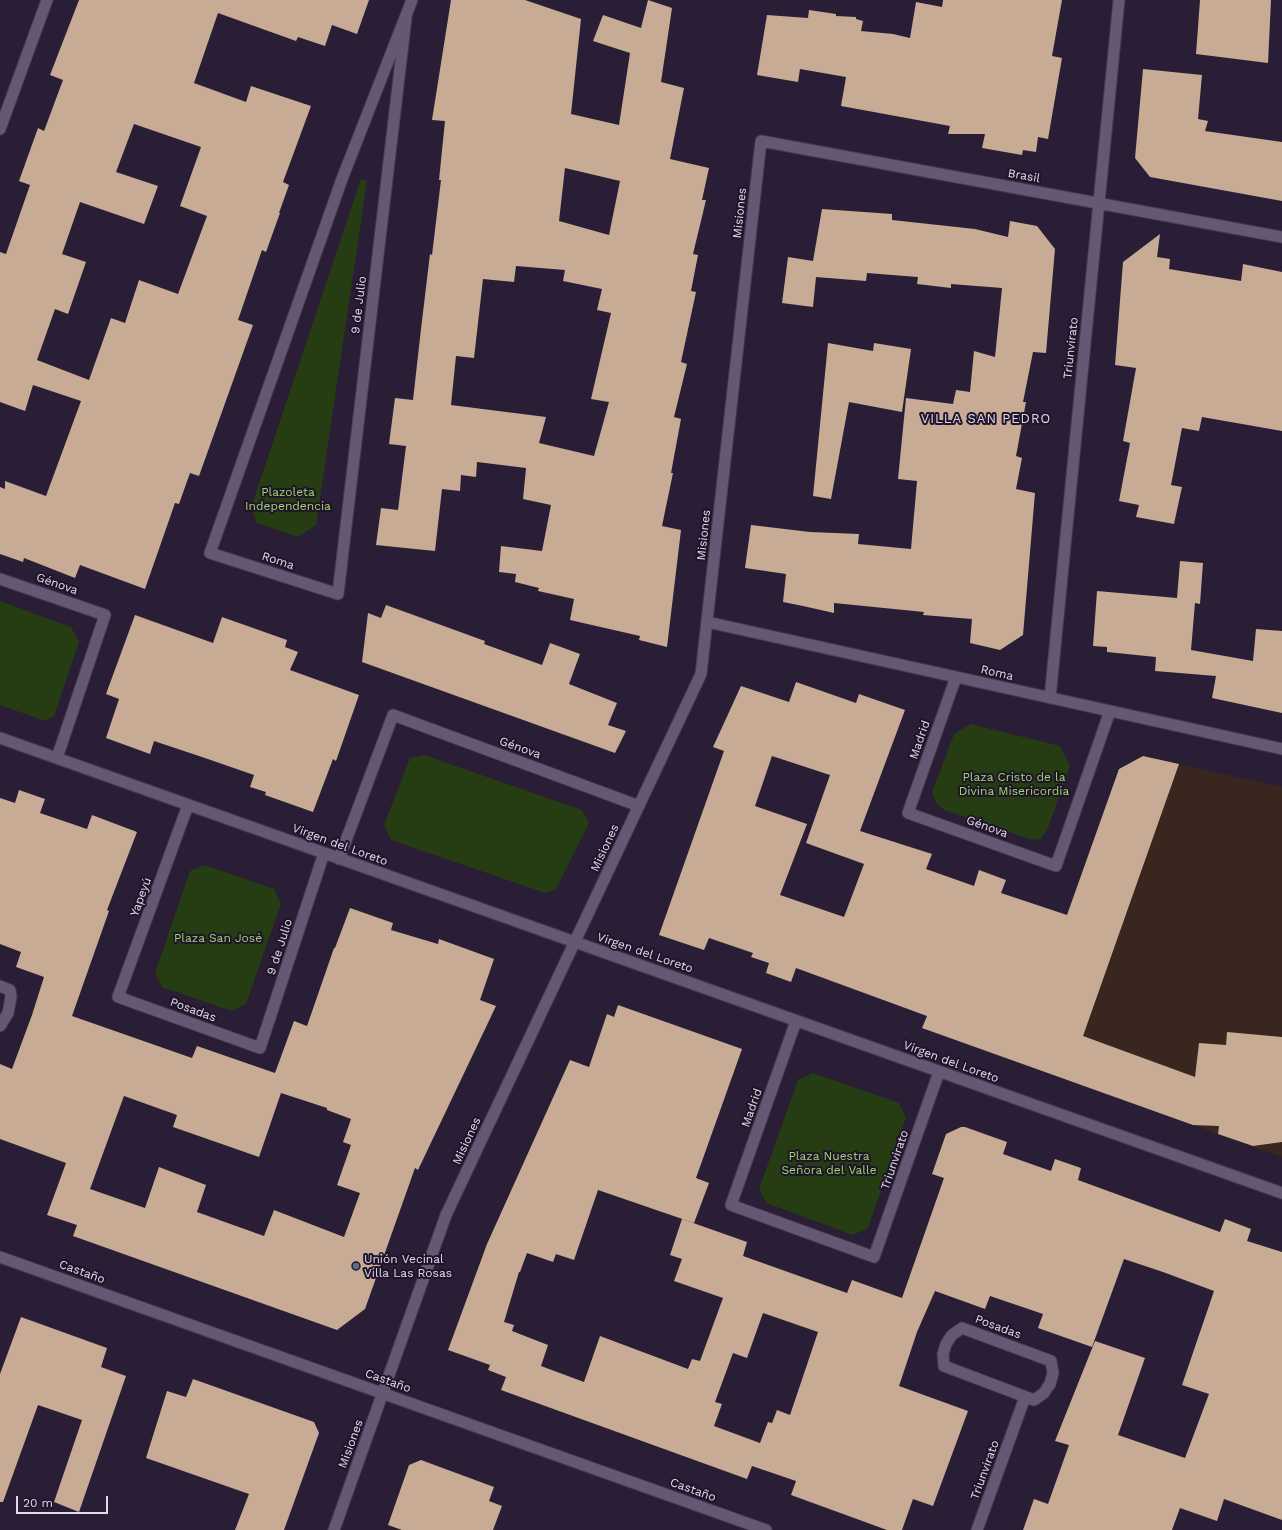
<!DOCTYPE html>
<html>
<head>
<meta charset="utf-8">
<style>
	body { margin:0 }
	#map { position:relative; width:1282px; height:1530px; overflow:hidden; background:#291e35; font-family:"Work Sans",sans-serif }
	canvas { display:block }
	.scale { position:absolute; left:16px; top:1496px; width:92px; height:18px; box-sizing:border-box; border:2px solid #e1daea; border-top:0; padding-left:5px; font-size:12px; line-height:14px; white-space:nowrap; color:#e1daea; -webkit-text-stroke:3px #20142b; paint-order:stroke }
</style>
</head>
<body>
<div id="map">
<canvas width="1282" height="1530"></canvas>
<div class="scale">20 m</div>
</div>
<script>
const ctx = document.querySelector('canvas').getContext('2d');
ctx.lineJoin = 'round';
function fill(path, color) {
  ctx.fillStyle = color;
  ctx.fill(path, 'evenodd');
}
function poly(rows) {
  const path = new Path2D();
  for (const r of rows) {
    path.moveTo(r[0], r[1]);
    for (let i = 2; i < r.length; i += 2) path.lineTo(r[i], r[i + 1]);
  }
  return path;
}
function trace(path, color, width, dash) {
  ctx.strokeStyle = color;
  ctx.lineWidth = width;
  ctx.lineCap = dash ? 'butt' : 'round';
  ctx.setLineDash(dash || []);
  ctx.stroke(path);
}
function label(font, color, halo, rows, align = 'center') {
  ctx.font = font + ' "Work Sans",sans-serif';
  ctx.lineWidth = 4;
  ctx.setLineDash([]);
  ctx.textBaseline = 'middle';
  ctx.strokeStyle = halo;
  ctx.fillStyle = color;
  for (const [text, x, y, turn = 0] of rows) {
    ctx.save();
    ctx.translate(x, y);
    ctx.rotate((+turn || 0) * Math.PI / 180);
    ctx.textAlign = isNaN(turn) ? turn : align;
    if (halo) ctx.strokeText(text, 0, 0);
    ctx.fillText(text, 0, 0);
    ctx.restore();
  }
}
fill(poly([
	[1143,756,1282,787,1282,1157,1015,1061,1119,769]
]), '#38261f');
fill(poly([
	[361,179,367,181,316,525,298,537,257,523,251,507],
	[0,601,71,627,79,642,54,716,45,721,0,705],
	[971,724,1060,746,1070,766,1048,828,1040,840,1030,839,944,810,936,803,932,792,954,734],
	[424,755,582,810,589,823,556,889,545,893,391,840,384,825,410,758],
	[205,865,274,889,281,904,246,1004,231,1011,162,987,155,973,190,871],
	[813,1073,899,1103,906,1118,868,1228,853,1235,766,1203,759,1189,798,1080]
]), '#263c12');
fill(poly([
	[79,0,369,0,357,34,332,25,325,46,298,37,296,41,218,13,194,83,246,102,251,86,311,106,283,182,289,185,279,213,280,213,266,252,262,250,238,320,253,325,199,476,190,473,179,504,175,503,145,589,80,565,75,578,24,558,23,562,0,554,0,487,5,489,5,481,46,496,81,401,33,385,25,411,0,402,0,252,6,254,30,185,19,181,38,128,44,131,63,80,50,75],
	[134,124,201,147,180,206,207,216,178,294,139,280,125,323,111,318,89,380,37,360,55,309,68,314,86,262,62,254,80,202,144,224,158,186,116,172],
	[451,0,525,0,581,19,571,114,619,125,630,53,593,41,603,15,641,28,648,0,672,8,661,82,684,88,670,159,709,168,702,200,706,200,693,254,698,255,691,291,696,292,681,362,687,364,674,417,681,419,671,473,673,473,662,526,681,530,667,647,639,640,640,636,570,620,574,599,538,591,539,588,515,582,516,574,499,572,501,546,542,551,551,505,523,499,526,468,477,462,476,477,461,475,460,491,442,489,435,551,376,545,381,508,398,510,406,446,389,444,395,398,413,400,421,329,430,254,432,255,441,180,439,180,445,121,432,120],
	[565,168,620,181,609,235,559,221],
	[516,266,565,270,563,281,602,289,597,310,611,313,591,399,609,402,594,456,539,443,546,417,451,405,456,356,474,358,483,279,514,282],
	[943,0,1062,0,1052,56,1062,58,1048,139,1038,137,1036,152,1023,150,1022,155,982,148,985,134,948,134,950,126,841,106,846,77,800,69,798,82,757,75,767,15,808,18,809,10,836,14,836,16,856,17,856,19,863,21,861,31,893,34,910,38,916,2,942,7],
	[1200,0,1271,0,1268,63,1196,54],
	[1143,69,1202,75,1198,119,1208,121,1205,131,1282,142,1282,201,1150,177,1135,158],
	[822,209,892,214,892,220,975,229,1008,237,1010,221,1037,226,1055,249,1046,353,1033,352,1023,402,1026,402,1016,456,1022,458,1016,489,1035,493,1023,635,1000,650,970,643,972,619,923,615,924,612,834,603,834,613,803,606,783,602,786,574,745,568,751,525,810,532,859,534,858,544,911,549,917,481,898,479,906,398,953,404,956,390,970,392,974,351,995,357,1002,288,951,284,951,288,917,284,918,277,867,273,866,281,816,277,813,307,782,303,788,257,813,261],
	[1160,234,1157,257,1170,259,1169,269,1241,281,1243,264,1282,272,1282,431,1202,417,1199,431,1182,428,1171,485,1182,487,1174,524,1136,517,1139,505,1119,501,1130,443,1123,441,1136,368,1115,365,1123,262],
	[828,343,873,351,874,343,911,349,902,412,849,402,831,499,813,496],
	[1180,561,1203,563,1200,604,1195,603,1191,650,1253,661,1256,629,1282,631,1282,713,1212,698,1216,676,1155,671,1156,657,1107,652,1107,647,1093,646,1097,591,1177,598],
	[386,605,485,641,484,644,542,665,550,643,580,654,569,684,617,703,608,725,626,731,615,753,362,662,368,613,381,618],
	[135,615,213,643,222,617,287,640,285,647,298,652,290,670,359,695,336,761,333,759,313,812,265,795,266,792,250,787,254,775,202,757,154,741,150,754,106,738,119,699,106,694],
	[796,682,856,703,859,694,905,710,860,831,932,854,926,869,974,886,979,870,1006,880,1001,893,1067,915,1119,769,1143,756,1179,764,1083,1036,1195,1077,1199,1043,1226,1045,1227,1032,1282,1037,1282,1142,1253,1146,1218,1134,1219,1126,1193,1125,922,1028,927,1016,796,968,791,982,766,973,769,963,751,957,753,953,709,938,704,950,659,935,724,751,713,747,741,686,789,702],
	[772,756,830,775,806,843,864,864,844,917,780,895,807,824,755,806],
	[19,790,45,799,40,813,87,829,92,815,137,832,107,910,109,911,72,1016,192,1058,197,1046,275,1073,294,1021,307,1026,334,948,335,948,350,908,393,923,391,930,438,944,439,939,494,959,480,1000,496,1006,418,1170,415,1168,365,1309,337,1330,73,1236,77,1225,47,1215,66,1163,0,1139,0,1064,12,1069,32,1015,44,977,16,967,21,952,0,944,0,798,15,803],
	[281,1093,327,1108,327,1110,351,1119,343,1142,351,1145,337,1185,360,1193,344,1237,274,1210,264,1236,197,1212,206,1185,159,1167,145,1208,90,1189,124,1096,177,1115,173,1127,259,1157],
	[618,1005,742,1049,696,1178,709,1183,694,1223,598,1190,574,1260,556,1254,553,1262,527,1253,520,1272,519,1272,504,1322,514,1325,512,1331,548,1345,541,1366,584,1382,600,1336,688,1369,692,1359,700,1361,723,1298,674,1281,682,1259,670,1255,682,1219,747,1242,743,1256,847,1293,852,1280,902,1298,944,1178,932,1174,946,1134,961,1127,965,1127,1007,1142,1003,1154,1051,1171,1055,1159,1081,1168,1078,1180,1220,1232,1225,1219,1251,1229,1247,1241,1282,1252,1282,1520,1224,1499,1217,1521,1180,1508,1172,1530,1023,1530,1034,1499,1048,1504,1069,1445,1055,1441,1095,1341,1145,1358,1118,1435,1185,1458,1209,1394,1182,1385,1214,1291,1163,1272,1124,1259,1092,1347,1038,1328,1043,1314,990,1296,985,1309,935,1291,917,1332,899,1386,968,1411,933,1506,913,1499,902,1530,887,1530,791,1495,796,1481,752,1466,747,1479,501,1390,506,1377,488,1370,490,1365,448,1350,487,1244,570,1060,589,1067,607,1014,614,1017],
	[763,1313,818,1332,790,1415,777,1410,772,1423,768,1422,760,1443,714,1426,722,1404,715,1402,733,1353,747,1358],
	[21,1317,107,1348,101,1367,126,1376,79,1512,54,1502,82,1420,38,1405,3,1502,0,1502,0,1374],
	[193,1379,314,1422,319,1433,284,1530,235,1530,249,1494,146,1458,167,1391,186,1397],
	[421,1460,494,1487,489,1501,502,1506,493,1530,402,1530,388,1525,409,1465]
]), '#c7ab94');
const minor = poly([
	[406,18,338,594,210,553,342,179,412,0],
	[0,129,47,0],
	[0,579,105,615,57,758],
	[707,622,1282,749],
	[956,677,908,813,1056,866,1110,711],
	[1050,698,1119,0],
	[0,738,1282,1193],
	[188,805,118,997,260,1048,324,853],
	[339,859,393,715,639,806],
	[0,986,10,990,11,997,8,1013,0,1026],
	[796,1021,731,1205,874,1257,939,1072],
	[962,1328,1051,1361,1053,1373,1050,1384,1047,1388,1044,1393,1034,1400,944,1366,943,1354,946,1344,952,1335,962,1328],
	[334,1530,446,1215,701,674,761,141,1282,237],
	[977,1530,1025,1397]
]);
const tertiary = poly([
	[0,1257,766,1530]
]);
trace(minor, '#443a4d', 13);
trace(tertiary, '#443a4d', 13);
trace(minor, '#655874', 11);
trace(tertiary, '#655874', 11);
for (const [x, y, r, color] of [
	[356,1266,4,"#5c6f8a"]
]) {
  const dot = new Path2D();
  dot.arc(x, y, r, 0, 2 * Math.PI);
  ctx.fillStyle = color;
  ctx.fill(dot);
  trace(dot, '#20142b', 1.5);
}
label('12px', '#e1daea', '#20142b', [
	["Brasil",1024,176,10],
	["Misiones",740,213,-84],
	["9 de Julio",359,305,-83],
	["Triunvirato",1071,348,-84],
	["Misiones",704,535,-84],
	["Roma",278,561,18],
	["Génova",57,584,19],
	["Roma",997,673,13],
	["Madrid",920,740,-71],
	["Génova",520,748,20],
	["Génova",987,827,20],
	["Virgen del Loreto",340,845,20],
	["Misiones",605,848,-65],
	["Yapeyú",141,897,-70],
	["9 de Julio",280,947,-72],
	["Virgen del Loreto",645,953,19],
	["Posadas",193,1010,20],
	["Virgen del Loreto",951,1062,20],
	["Madrid",752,1108,-71],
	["Misiones",467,1141,-65],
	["Triunvirato",895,1160,-71],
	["Castaño",82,1272,20],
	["Posadas",998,1327,20],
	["Castaño",388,1381,20],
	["Misiones",351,1444,-70],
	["Triunvirato",985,1470,-70],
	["Castaño",693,1490,20]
]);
label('12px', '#9ed86b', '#20142b', [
	["Plazoleta",288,492],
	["Independencia",288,506],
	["Plaza Cristo de la",1014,777],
	["Divina Misericordia",1014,791],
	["Plaza San José",218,938],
	["Plaza Nuestra",829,1156],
	["Señora del Valle",829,1170]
]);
label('12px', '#e1daea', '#20142b', [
	["Unión Vecinal",364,1259],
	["Villa Las Rosas",364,1273]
], 'left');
ctx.letterSpacing = '1px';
label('13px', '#e1daea', '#20142b', [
	["VILLA SAN PEDRO",986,419]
]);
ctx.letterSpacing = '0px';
</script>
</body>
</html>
